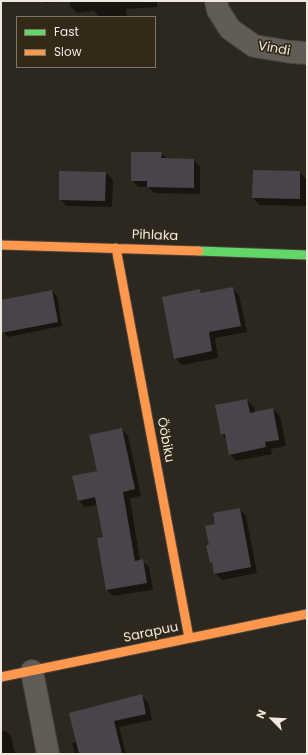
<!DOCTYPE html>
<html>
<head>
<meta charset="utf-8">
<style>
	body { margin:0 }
	#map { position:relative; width:308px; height:755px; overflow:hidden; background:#2d281f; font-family:Poppins,sans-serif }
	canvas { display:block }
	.frame { position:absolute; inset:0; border:2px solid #f0e9df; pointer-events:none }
	.legend { position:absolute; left:16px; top:16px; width:140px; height:52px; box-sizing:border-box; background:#332919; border:1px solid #7f7668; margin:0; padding:5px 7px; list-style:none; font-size:12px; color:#f0e9df }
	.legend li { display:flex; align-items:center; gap:8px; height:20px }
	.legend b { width:20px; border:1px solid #7f7668 }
	.north { position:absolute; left:252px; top:699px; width:40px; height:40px; -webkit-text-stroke:3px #332919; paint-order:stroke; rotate:294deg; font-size:11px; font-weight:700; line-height:16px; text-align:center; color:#f0e9df }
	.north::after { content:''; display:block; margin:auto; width:14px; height:18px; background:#f0e9df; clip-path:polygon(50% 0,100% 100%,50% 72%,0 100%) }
</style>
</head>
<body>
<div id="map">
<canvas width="308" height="755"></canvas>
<div class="frame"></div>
<ul class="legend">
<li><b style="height:5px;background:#63d668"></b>Fast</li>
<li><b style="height:5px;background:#ff974d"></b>Slow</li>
</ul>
<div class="north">N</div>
</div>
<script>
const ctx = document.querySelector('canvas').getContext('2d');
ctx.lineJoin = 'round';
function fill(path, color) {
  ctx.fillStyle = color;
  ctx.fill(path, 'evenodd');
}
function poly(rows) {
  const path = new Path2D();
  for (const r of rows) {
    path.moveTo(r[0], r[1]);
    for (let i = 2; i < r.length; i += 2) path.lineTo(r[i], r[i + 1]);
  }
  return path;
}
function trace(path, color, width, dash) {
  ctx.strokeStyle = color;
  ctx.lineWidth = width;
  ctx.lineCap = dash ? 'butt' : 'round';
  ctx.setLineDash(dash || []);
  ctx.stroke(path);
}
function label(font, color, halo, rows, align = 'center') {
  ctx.font = font + ' Poppins,sans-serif';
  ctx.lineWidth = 3.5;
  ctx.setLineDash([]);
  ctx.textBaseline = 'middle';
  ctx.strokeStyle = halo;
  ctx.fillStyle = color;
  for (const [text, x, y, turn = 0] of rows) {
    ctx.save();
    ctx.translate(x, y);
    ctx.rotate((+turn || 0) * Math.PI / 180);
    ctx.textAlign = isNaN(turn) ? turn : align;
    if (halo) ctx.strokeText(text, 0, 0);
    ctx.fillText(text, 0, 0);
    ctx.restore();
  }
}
fill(poly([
	[43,1,157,1,157,7,126,9,127,17,99,17,94,11,77,13,70,6,70,1,45,3],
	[161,153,168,159,194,160,200,167,200,194,154,193,148,187,138,187,132,180],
	[300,172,306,179,306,206,260,205,253,198],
	[106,173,113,180,112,207,66,206,60,199],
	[232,288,239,295,247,332,215,338,218,358,182,365,175,358,200,290,204,294],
	[52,291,57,296,62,326,8,337,3,332,1,320,1,302],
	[247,400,254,407,255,413,273,409,280,416,286,446,271,449,272,454,236,461,230,454,227,439,222,435],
	[122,429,128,436,141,496,130,498,140,561,142,561,149,567,153,590,113,596,107,590,104,537,98,505,85,507,79,501,98,471],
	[239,509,246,516,257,573,222,580,215,573,214,566,211,562,210,545,216,525],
	[141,695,148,702,152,720,119,727,126,754,75,754,72,743,77,742],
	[6,731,11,736,15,754,1,754,1,732]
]), '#0007');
fill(poly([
	[131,152,162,152,161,158,194,159,194,188,147,187,147,181,131,181],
	[253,170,300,171,300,199,252,198],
	[59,171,106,172,105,201,59,200],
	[233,287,241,326,209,332,212,351,174,359,162,297,200,289,201,293],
	[52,290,58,322,1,333,1,300],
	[247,399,250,413,273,408,279,440,265,442,266,447,229,455,225,434,221,435,215,405],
	[122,428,135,489,123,492,135,561,143,559,147,583,106,590,97,538,103,537,95,497,78,501,72,476,97,471,89,435],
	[240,508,251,567,214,574,212,562,210,563,206,545,209,545,205,526,215,524,213,513],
	[142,694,146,714,114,721,122,754,79,754,69,713]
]), '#49444a');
const street = poly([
	[216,1,218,10,230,29,254,46,291,52,307,53],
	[32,671,48,754]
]);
const fast = poly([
	[199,251,307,255]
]);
const slow = poly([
	[1,245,199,251],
	[116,248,189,638],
	[1,677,307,614]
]);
trace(street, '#49433c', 24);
trace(fast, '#49433c', 11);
trace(slow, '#49433c', 11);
trace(street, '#615c55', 22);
trace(fast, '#63d668', 9);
trace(slow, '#ff974d', 9);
label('13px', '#f0e9df', '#332919', [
	["Vindi",274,49,10],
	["Pihlaka",155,236,2],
	["Ööbiku",165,440,79],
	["Sarapuu",151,633,-12]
]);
</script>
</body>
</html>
